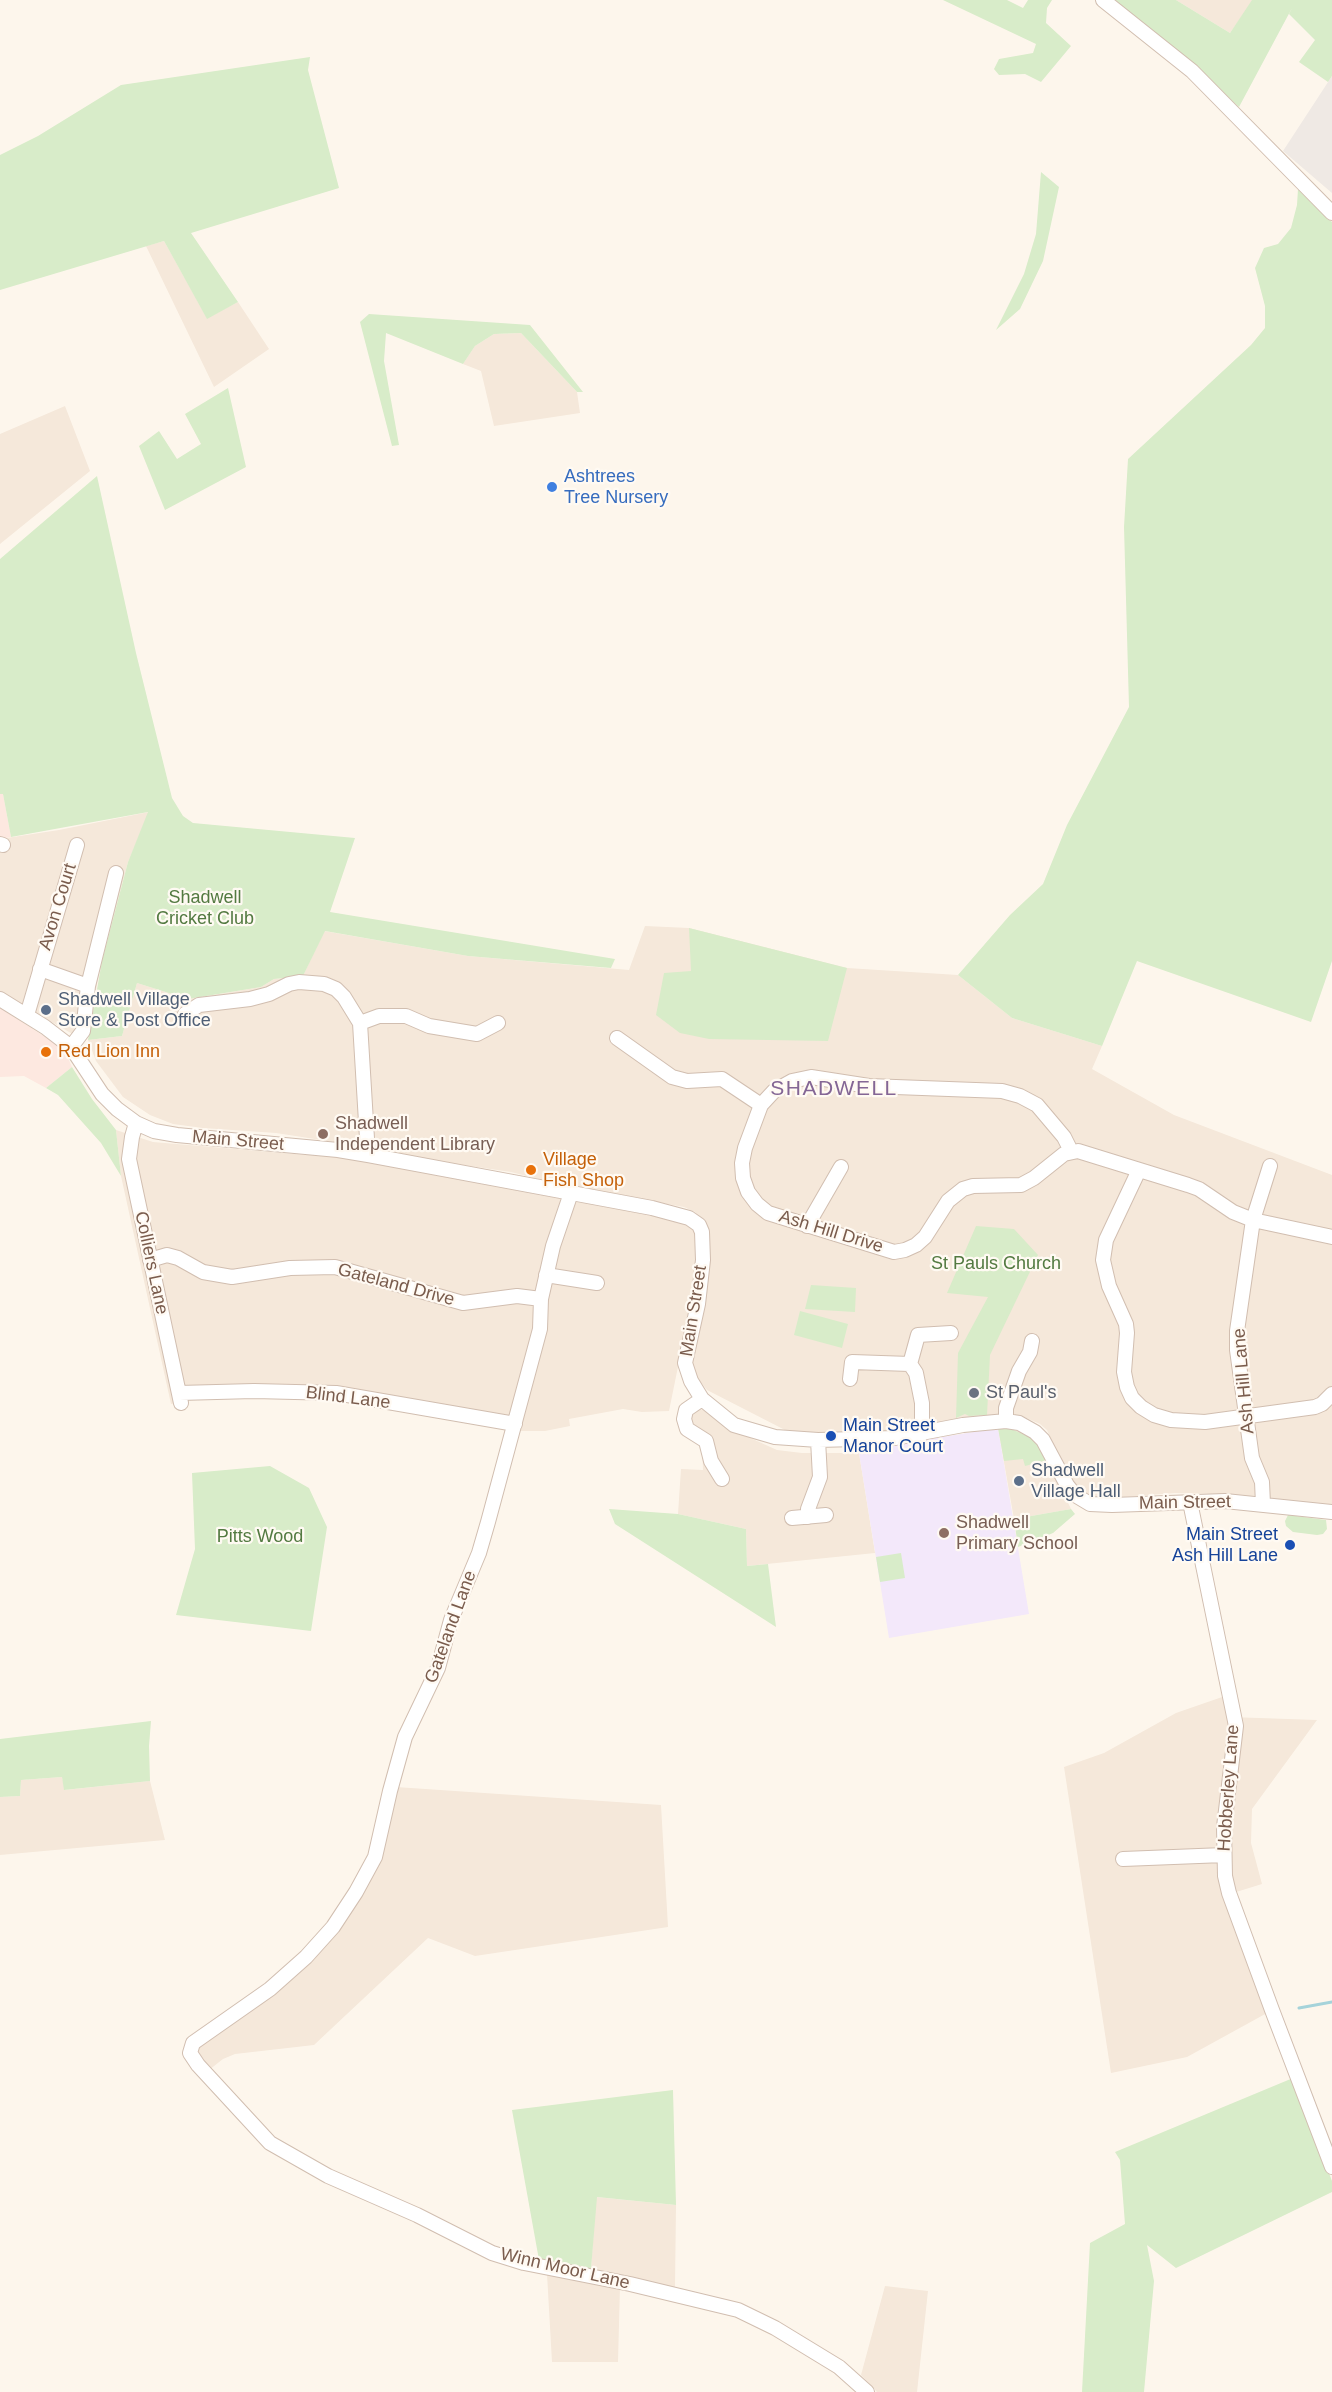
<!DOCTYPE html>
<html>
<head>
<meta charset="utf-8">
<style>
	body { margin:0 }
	canvas { display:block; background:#fdf6ec }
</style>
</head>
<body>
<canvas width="1332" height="2392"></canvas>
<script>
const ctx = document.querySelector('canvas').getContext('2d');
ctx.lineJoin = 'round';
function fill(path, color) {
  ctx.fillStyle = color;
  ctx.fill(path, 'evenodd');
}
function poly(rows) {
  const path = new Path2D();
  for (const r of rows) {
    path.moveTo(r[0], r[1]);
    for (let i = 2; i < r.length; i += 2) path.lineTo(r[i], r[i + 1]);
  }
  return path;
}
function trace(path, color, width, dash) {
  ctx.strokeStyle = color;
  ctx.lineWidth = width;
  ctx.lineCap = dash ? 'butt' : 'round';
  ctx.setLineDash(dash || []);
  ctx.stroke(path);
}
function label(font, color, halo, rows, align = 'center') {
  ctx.font = font + ' Arial,sans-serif';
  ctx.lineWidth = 4.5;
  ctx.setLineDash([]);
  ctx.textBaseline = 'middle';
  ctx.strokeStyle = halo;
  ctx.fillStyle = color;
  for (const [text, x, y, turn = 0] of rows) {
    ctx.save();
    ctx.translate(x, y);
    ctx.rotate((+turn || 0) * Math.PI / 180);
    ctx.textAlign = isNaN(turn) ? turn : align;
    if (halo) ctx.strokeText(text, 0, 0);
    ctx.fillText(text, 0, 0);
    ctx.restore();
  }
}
fill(poly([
	[1176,0,1252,0,1253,1,1230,33],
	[164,241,207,318,238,302,269,349,214,387,146,246],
	[521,333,577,392,580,413,494,426,481,371,463,364,475,346,494,334],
	[65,406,90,471,0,544,0,434],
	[149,812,128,862,102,961,87,1033,76,1036,0,992,0,839,59,830],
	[645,926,689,928,847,968,958,975,1012,1018,1102,1046,1092,1069,1174,1115,1332,1175,1332,1505,1214,1494,1175,1493,1096,1499,1081,1492,1066,1473,1047,1430,1040,1424,1024,1417,965,1418,905,1431,874,1433,812,1434,785,1430,707,1390,699,1380,693,1369,691,1359,707,1284,709,1231,706,1224,695,1212,684,1207,558,1184,511,1172,430,1160,380,1149,276,1133,203,1128,173,1124,150,1115,123,1097,96,1061,88,1040,122,1036,137,983,188,999,261,987,274,979,303,976,324,931,468,956,629,970],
	[116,1130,153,1142,306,1155,330,1155,554,1196,576,1202,627,1207,671,1217,692,1227,696,1232,697,1240,695,1283,669,1411,642,1412,623,1409,569,1419,570,1426,545,1431,521,1431,328,1400,270,1397,197,1399,171,1404,121,1176],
	[698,1409,703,1410,737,1432,777,1450,802,1453,859,1453,875,1553,747,1566,746,1529,678,1514,681,1469,703,1470,702,1442,708,1436,694,1426,692,1422,692,1416],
	[998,1428,1009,1428,1024,1434,1048,1460,1071,1509,1014,1519],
	[1225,1696,1230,1717,1317,1720,1252,1809,1251,1843,1262,1884,1233,1893,1267,2013,1187,2057,1111,2073,1064,1767,1104,1753,1176,1713],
	[62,1777,65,1790,150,1781,165,1840,0,1855,0,1797,20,1796,21,1780],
	[396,1787,661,1805,668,1927,475,1956,428,1938,314,2045,235,2054,223,2059,209,2070,194,2054,194,2047,276,1992,295,1977,344,1921],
	[596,2197,676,2205,675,2287,591,2269],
	[547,2274,620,2286,618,2362,552,2362],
	[885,2286,928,2291,917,2392,877,2392,861,2375]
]), '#f5e8da');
fill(poly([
	[0,794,3,794,11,837,0,839],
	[0,1008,64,1049,72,1067,46,1088,24,1076,0,1077]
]), '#fde8e0');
fill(poly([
	[1332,76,1332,193,1283,151]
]), '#efe9e4');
fill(poly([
	[998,1428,1029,1614,889,1638,859,1453,877,1454,880,1443,912,1442]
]), '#f3e8fa');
fill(poly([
	[943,0,1007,0,1023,8,1028,0,1052,0,1047,8,1046,23,1071,46,1041,82,1025,74,999,75,994,69,999,59,1033,53,1036,44],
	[1112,0,1176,0,1230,33,1252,0,1332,0,1332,76,1328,82,1299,62,1315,40,1289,14,1292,8,1239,107,1197,69],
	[310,57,308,70,339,188,191,233,238,302,207,319,164,241,0,290,0,155,38,136,121,85],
	[1041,172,1059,187,1043,261,1020,309,996,330,1024,274,1036,234],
	[1298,189,1332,222,1332,961,1311,1022,1137,961,1102,1046,1012,1018,958,975,1010,915,1043,884,1067,825,1129,707,1124,527,1128,459,1251,345,1265,328,1265,306,1255,268,1264,248,1278,244,1291,228,1297,205],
	[369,314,530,325,583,392,577,392,521,333,494,334,475,346,463,364,386,333,384,361,399,445,392,446,360,322],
	[228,388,246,467,165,510,139,446,159,431,177,459,201,444,185,414],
	[97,476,136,653,172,798,183,816,193,823,355,838,330,912,615,959,611,968,468,956,325,931,303,976,274,979,261,987,188,999,137,983,122,1036,88,1040,102,961,128,862,148,812,11,837,3,794,0,794,0,559],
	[689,928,847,968,828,1041,709,1039,680,1033,656,1015,664,973,691,971],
	[72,1067,92,1099,116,1130,121,1176,101,1143,58,1095,46,1088],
	[976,1226,1014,1229,1038,1255,990,1355,987,1415,969,1416,965,1414,956,1418,958,1353,988,1297,947,1293],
	[811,1285,856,1288,855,1312,805,1309],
	[800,1311,848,1324,842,1348,794,1335],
	[998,1428,1009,1428,1034,1439,1048,1460,1025,1466,1023,1459,1004,1461],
	[270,1466,309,1488,327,1527,311,1631,176,1615,195,1549,192,1473],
	[609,1509,678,1514,746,1529,747,1566,768,1564,776,1627,615,1524],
	[1071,1509,1075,1514,1053,1533,1018,1547,1014,1519],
	[1288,1515,1326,1520,1327,1529,1323,1534,1317,1535,1293,1532,1286,1526,1285,1521],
	[901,1553,905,1578,880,1582,876,1557],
	[151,1721,149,1746,150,1781,64,1790,62,1777,21,1780,20,1796,0,1797,0,1739],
	[1293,2078,1332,2181,1332,2192,1176,2268,1147,2245,1154,2281,1144,2392,1082,2392,1090,2243,1125,2224,1120,2160,1115,2152],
	[673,2090,676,2205,597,2197,591,2269,539,2260,512,2110]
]), '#d8ecc9');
trace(poly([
	[1299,2008,1332,2002]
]), '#a5d3da', 3);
const minor = poly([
	[1103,0,1192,71,1332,213],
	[0,844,3,845],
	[40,969,88,986],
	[0,999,45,1027,71,1047,102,1094,117,1109,136,1123,154,1131,177,1135,338,1150,368,1155,652,1208,689,1218,699,1225,702,1232,703,1260,698,1304,685,1363,691,1381,702,1399,734,1425,775,1437,818,1440,895,1438,963,1425,1006,1421,1019,1423,1035,1432,1043,1440,1067,1485,1075,1495,1090,1504,1112,1505,1225,1501,1332,1512],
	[185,1014,199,1005,250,999,269,994,289,984,299,982,324,984,336,989,344,997,360,1023,368,1155],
	[27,1015,77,845],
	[360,1023,379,1016,406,1016,429,1026,477,1034,498,1023],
	[617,1038,672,1077,687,1081,722,1079,761,1105],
	[71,1047,83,1031,88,986,116,873],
	[136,1123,132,1137,129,1159,181,1403],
	[1071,1151,1064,1137,1037,1105,1020,1096,1002,1091,869,1086,811,1077,792,1081,774,1091,761,1105,745,1148,742,1163,743,1178,748,1192,757,1204,768,1213,894,1252,905,1250,916,1245,925,1237,948,1201,963,1189,973,1186,1021,1185,1034,1178,1064,1154,1078,1151,1188,1185,1199,1189,1233,1212,1253,1220,1332,1237],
	[1139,1170,1106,1240,1103,1260,1109,1286,1126,1324,1127,1333,1124,1372,1127,1387,1132,1398,1141,1407,1154,1415,1171,1420,1205,1422,1315,1407,1322,1404,1332,1394],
	[571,1193,553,1246,541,1299,540,1329,488,1522,479,1553,451,1620,438,1668,405,1737,390,1791,375,1857,356,1892,333,1927,306,1957,270,1989,193,2043,190,2053,198,2065,270,2143,328,2176,417,2215,492,2253,524,2263,630,2284,738,2310,775,2328,839,2367,867,2392],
	[807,1226,841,1167],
	[150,1260,167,1255,178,1258,203,1272,232,1277,290,1268,335,1267,463,1303,517,1296,541,1299],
	[546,1275,597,1283],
	[850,1379,852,1362,910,1364],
	[179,1393,254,1391,336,1393,515,1424],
	[702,1399,686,1410,684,1419,687,1429,706,1441,711,1461,722,1479],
	[1006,1421,1006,1408,1019,1371,1030,1352,1032,1341],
	[922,1434,922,1403,916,1373,910,1364,918,1335,951,1333],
	[1190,1502,1236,1726,1224,1827,1225,1876,1229,1893,1272,2010,1332,2167],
	[1263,1504,1262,1482,1252,1458,1237,1350,1237,1331,1253,1220,1270,1166],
	[808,1517,808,1509,820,1477,818,1440],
	[792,1518,826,1515],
	[1123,1859,1224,1855]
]);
trace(minor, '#d1beb0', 16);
trace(minor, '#fff', 14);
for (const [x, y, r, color] of [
	[552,487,6,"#3f7fe0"],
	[46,1010,6,"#5c6f8a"],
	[46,1052,6,"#e8710a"],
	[323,1134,6,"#8d6e63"],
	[531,1170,6,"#e8710a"],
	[974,1393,6,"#6b7280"],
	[831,1436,6,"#1a4fb4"],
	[1019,1481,6,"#5c6f8a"],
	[944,1533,6,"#8d6e63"],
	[1290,1545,6,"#1a4fb4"]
]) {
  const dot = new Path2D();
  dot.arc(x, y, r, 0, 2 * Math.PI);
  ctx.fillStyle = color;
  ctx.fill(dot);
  trace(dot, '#fffaf3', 2);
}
label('18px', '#366cbe', '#fffaf3', [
	["Ashtrees",564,477],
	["Tree Nursery",564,498]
], 'left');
label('18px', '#537a41', '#fffaf3', [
	["Shadwell",205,898],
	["Cricket Club",205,919],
	["St Pauls Church",996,1264],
	["Pitts Wood",260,1537]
]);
label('18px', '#7a5c4d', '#fffaf3', [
	["Avon Court",58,907,-73],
	["Main Street",238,1141,5],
	["Ash Hill Drive",831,1232,17],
	["Colliers Lane",151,1263,78],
	["Gateland Drive",396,1285,15],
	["Main Street",694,1311,-81],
	["Ash Hill Lane",1244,1381,-95],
	["Blind Lane",348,1398,7],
	["Main Street",1185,1503,-1],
	["Gateland Lane",451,1627,-70],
	["Hobberley Lane",1229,1788,-86],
	["Winn Moor Lane",565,2269,13]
]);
label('18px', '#4e5e75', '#fffaf3', [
	["Shadwell Village",58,1000],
	["Store & Post Office",58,1021],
	["Shadwell",1031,1471],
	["Village Hall",1031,1492]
], 'left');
label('18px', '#c56008', '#fffaf3', [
	["Red Lion Inn",58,1052],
	["Village",543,1160],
	["Fish Shop",543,1181]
], 'left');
label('18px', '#785e54', '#fffaf3', [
	["Shadwell",335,1124],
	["Independent Library",335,1145],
	["Shadwell",956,1523],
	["Primary School",956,1544]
], 'left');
label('18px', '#5b616d', '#fffaf3', [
	["St Paul's",986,1393]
], 'left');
label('18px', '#164399', '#fffaf3', [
	["Main Street",843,1426],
	["Manor Court",843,1447],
	["Main Street",1278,1535,"right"],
	["Ash Hill Lane",1278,1556,"right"]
], 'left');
ctx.letterSpacing = '1.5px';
label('21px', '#846695', '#fffaf3', [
	["SHADWELL",834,1089]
]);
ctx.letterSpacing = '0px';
</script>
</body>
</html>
